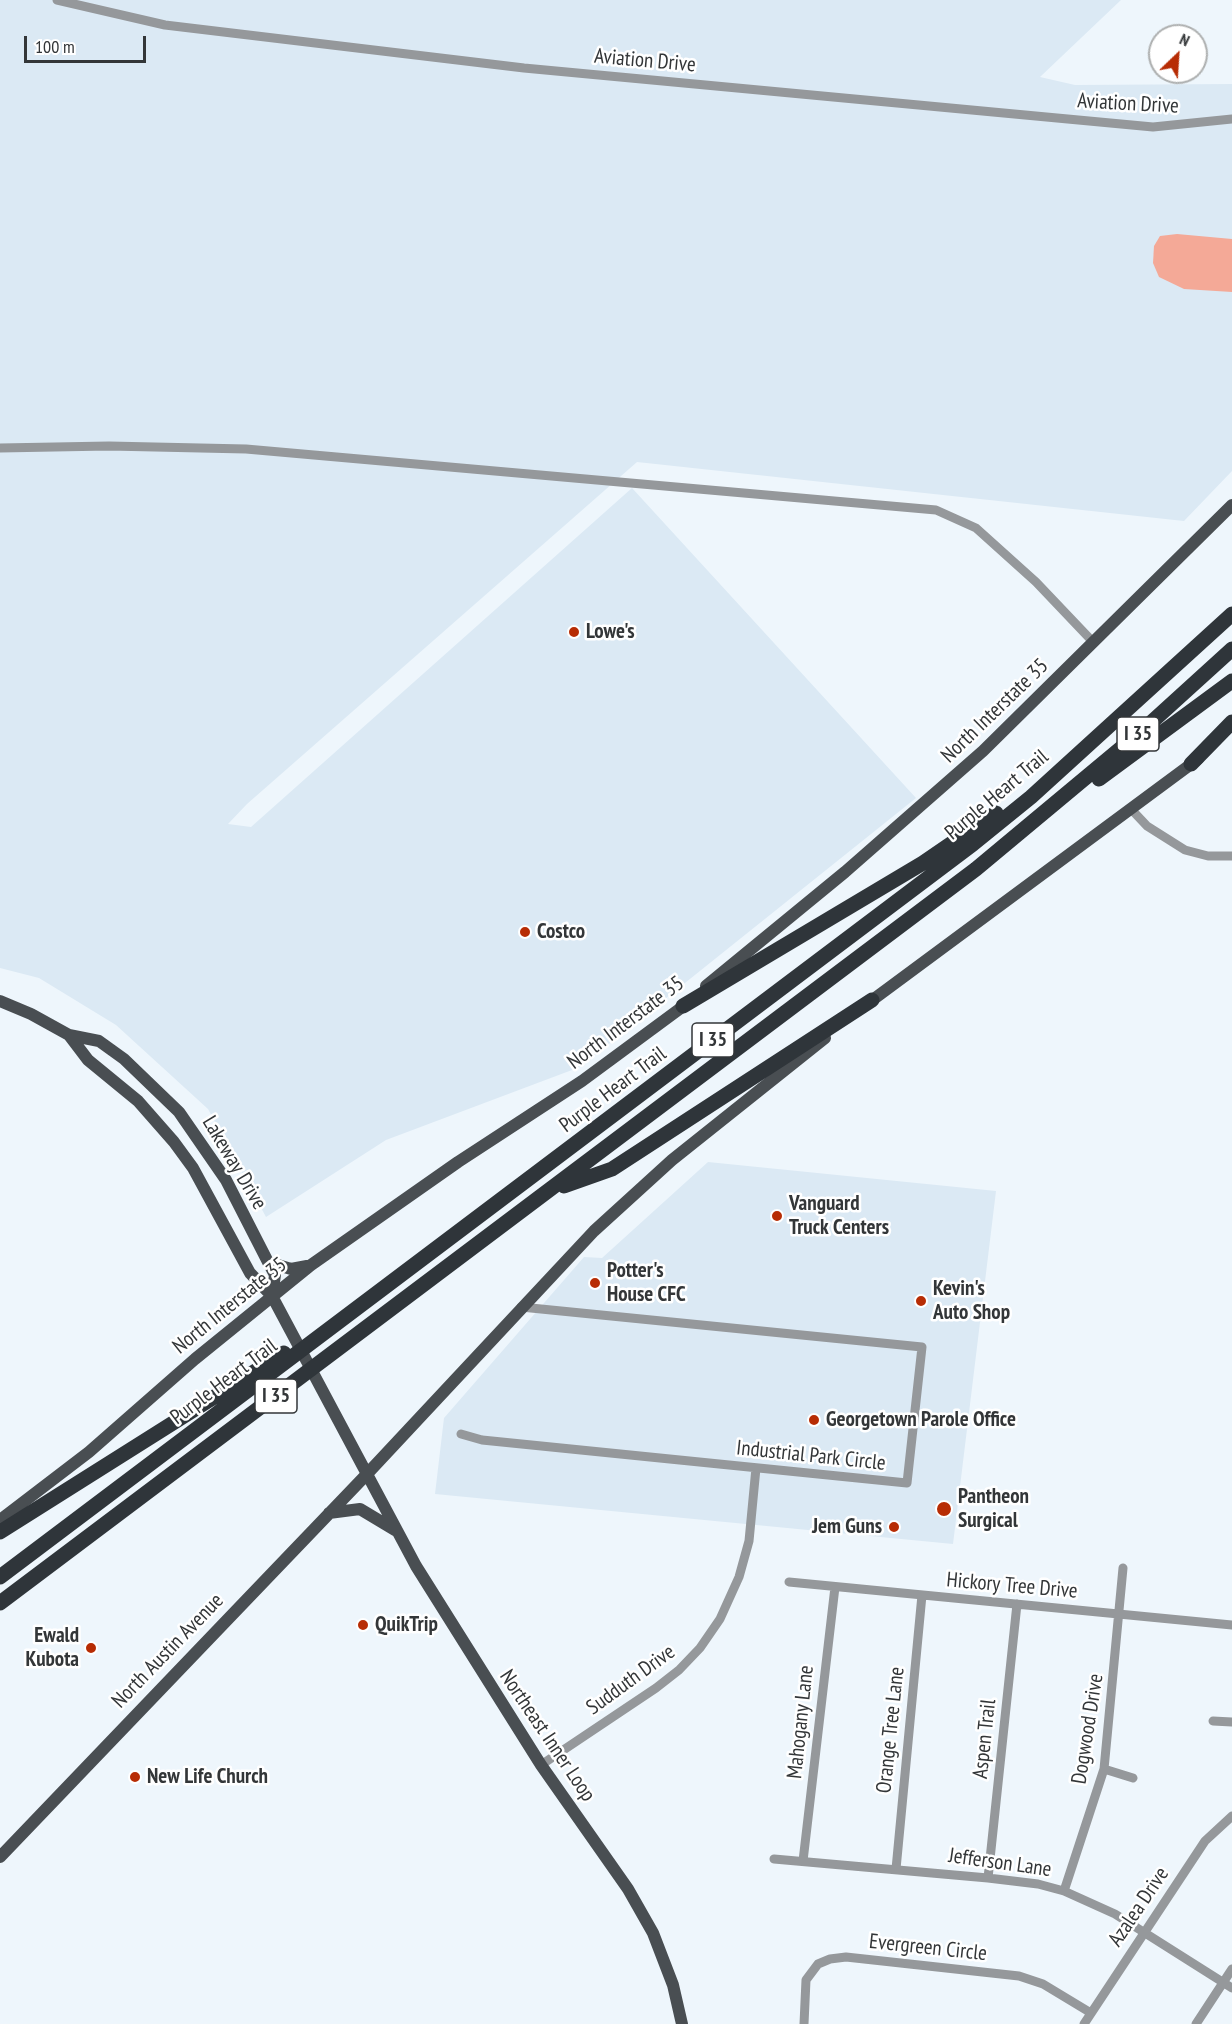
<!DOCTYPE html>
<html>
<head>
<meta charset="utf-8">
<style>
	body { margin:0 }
	#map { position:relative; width:1232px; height:2024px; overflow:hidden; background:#eef6fc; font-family:"PT Sans Narrow",sans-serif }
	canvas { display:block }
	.north { position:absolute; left:1148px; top:24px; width:60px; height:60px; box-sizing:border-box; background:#fff; border:2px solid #adafaf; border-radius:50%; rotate:25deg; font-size:16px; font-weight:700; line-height:24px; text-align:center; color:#333638 }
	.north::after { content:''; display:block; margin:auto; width:21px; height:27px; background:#b72c04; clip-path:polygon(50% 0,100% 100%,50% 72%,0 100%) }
	.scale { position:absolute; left:24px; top:36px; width:122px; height:27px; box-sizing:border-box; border:3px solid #333638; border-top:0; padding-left:8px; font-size:18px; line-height:21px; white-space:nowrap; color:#333638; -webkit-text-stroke:4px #fff; paint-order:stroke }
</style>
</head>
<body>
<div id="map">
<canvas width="1232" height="2024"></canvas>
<div class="north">N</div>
<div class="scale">100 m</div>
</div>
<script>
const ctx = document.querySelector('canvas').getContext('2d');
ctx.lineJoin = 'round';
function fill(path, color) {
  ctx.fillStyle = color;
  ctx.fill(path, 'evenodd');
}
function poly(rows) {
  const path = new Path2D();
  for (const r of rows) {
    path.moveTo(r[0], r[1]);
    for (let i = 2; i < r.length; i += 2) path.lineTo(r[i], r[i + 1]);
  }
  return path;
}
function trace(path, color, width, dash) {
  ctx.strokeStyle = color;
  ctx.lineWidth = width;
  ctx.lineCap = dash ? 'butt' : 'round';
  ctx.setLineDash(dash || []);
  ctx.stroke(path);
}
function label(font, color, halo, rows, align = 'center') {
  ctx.font = font + ' "PT Sans Narrow",sans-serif';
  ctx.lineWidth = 5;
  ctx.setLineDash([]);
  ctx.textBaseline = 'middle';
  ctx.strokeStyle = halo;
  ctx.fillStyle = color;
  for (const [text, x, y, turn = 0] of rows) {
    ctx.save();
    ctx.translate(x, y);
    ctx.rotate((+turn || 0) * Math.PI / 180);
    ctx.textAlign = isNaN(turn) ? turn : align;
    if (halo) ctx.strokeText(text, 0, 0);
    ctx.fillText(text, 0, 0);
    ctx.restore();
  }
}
fill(poly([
	[0,0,1121,0,1040,77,1075,85,1232,84,1232,471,1184,521,637,462,247,804,228,824,251,827,632,488,916,798,580,1067,386,1140,266,1217,208,1109,116,1025,39,978,0,968],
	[708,1162,996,1191,953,1544,435,1494,444,1418,584,1257,602,1258]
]), '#dbe9f4');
fill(poly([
	[1177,234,1232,239,1232,292,1184,289,1159,277,1153,263,1154,246,1160,236]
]), '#f4a997');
trace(poly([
	[57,0,165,25,524,68,1153,127,1232,119],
	[0,448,109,446,246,449,936,510,976,528,1036,582,1094,643],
	[1131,809,1147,826,1185,850,1208,856,1232,856],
	[461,1434,482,1440,907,1483,922,1347,521,1307],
	[789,1582,1232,1625],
	[1213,1721,1232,1722],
	[541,1765,656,1688,679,1670,700,1648,720,1619,739,1577,749,1541,756,1468],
	[1104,1769,1133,1778],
	[774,1859,988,1878,1038,1884,1064,1891,1115,1914,1232,1988],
	[803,1861,835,1587],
	[896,1869,922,1595],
	[988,1878,1017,1604],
	[1064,1891,1104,1769,1123,1568],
	[804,2024,806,1980,818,1964,830,1959,846,1957,1019,1976,1043,1984,1091,2013],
	[1084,2024,1205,1841,1232,1816],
	[1196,2024,1232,1969]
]), '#95989b', 9);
trace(poly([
	[706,986,845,872,983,751,1232,505],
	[0,1001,31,1014,69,1035,99,1041,124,1059,179,1112,226,1180,268,1262,275,1275,272,1296],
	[867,1004,1198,759],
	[69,1035,88,1060,138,1101,174,1142,193,1168,250,1273,272,1296,416,1566,541,1765,628,1889,653,1933,673,1985,682,2024],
	[268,1262,291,1269,307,1266],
	[329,1513,360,1509,395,1530],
	[0,1520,89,1452,195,1359,311,1265,458,1162,582,1081,689,1002],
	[0,1857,367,1474,594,1231,672,1160,825,1038]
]), '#494e52', 12);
trace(poly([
	[1191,764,1232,722],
	[1099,779,1232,681],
	[683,1006,923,863,996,813],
	[564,1186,612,1169,872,1000],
	[0,1532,284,1353],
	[0,1577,973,844,1031,797,1232,614],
	[0,1603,976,869,1144,729,1232,649]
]), '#2f353a', 15);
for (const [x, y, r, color] of [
	[574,632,6,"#b72c04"],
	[525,932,6,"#b72c04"],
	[777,1216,6,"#b72c04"],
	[595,1283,6,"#b72c04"],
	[921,1301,6,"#b72c04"],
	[814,1420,6,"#b72c04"],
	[944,1509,8,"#b72c04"],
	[894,1527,6,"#b72c04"],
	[363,1625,6,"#b72c04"],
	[91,1648,6,"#b72c04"],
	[135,1777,6,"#b72c04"]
]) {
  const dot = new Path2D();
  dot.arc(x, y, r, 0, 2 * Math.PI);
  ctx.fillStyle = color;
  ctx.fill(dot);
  trace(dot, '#fff', 2);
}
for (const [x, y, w] of [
	[1138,734,42],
	[713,1040,42],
	[276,1396,42]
]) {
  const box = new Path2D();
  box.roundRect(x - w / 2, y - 17, w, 34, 4.5);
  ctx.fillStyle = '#fff';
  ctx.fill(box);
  trace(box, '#333638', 1.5);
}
label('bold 20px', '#333638', null, [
	["I 35",1138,734],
	["I 35",713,1040],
	["I 35",276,1396]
]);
label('21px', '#333638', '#fff', [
	["Aviation Drive",645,61,5],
	["Aviation Drive",1128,104,3],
	["North Interstate 35",995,711,-44],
	["Purple Heart Trail",997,795,-40],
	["North Interstate 35",626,1023,-37],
	["Purple Heart Trail",613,1090,-37],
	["Lakeway Drive",234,1163,59],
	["North Interstate 35",230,1306,-39],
	["Purple Heart Trail",224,1382,-37],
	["Industrial Park Circle",811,1456,6],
	["Hickory Tree Drive",1012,1586,5],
	["North Austin Avenue",168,1651,-46],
	["Sudduth Drive",631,1680,-36],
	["Mahogany Lane",801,1722,-84],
	["Dogwood Drive",1088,1729,-81],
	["Orange Tree Lane",891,1730,-84],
	["Northeast Inner Loop",547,1736,56],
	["Aspen Trail",985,1739,-84],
	["Jefferson Lane",1000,1863,8],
	["Azalea Drive",1139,1907,-56],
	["Evergreen Circle",928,1948,6]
]);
label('bold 21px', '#333638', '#fff', [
	["Lowe's",586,632],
	["Costco",537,932],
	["Vanguard",789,1204],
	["Truck Centers",789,1228],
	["Potter's",607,1271],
	["House CFC",607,1295],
	["Kevin's",933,1289],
	["Auto Shop",933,1313],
	["Georgetown Parole Office",826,1420],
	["Pantheon",958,1497],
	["Surgical",958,1521],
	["Jem Guns",882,1527,"right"],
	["QuikTrip",375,1625],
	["Ewald",79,1636,"right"],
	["Kubota",79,1660,"right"],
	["New Life Church",147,1777]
], 'left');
</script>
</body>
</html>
